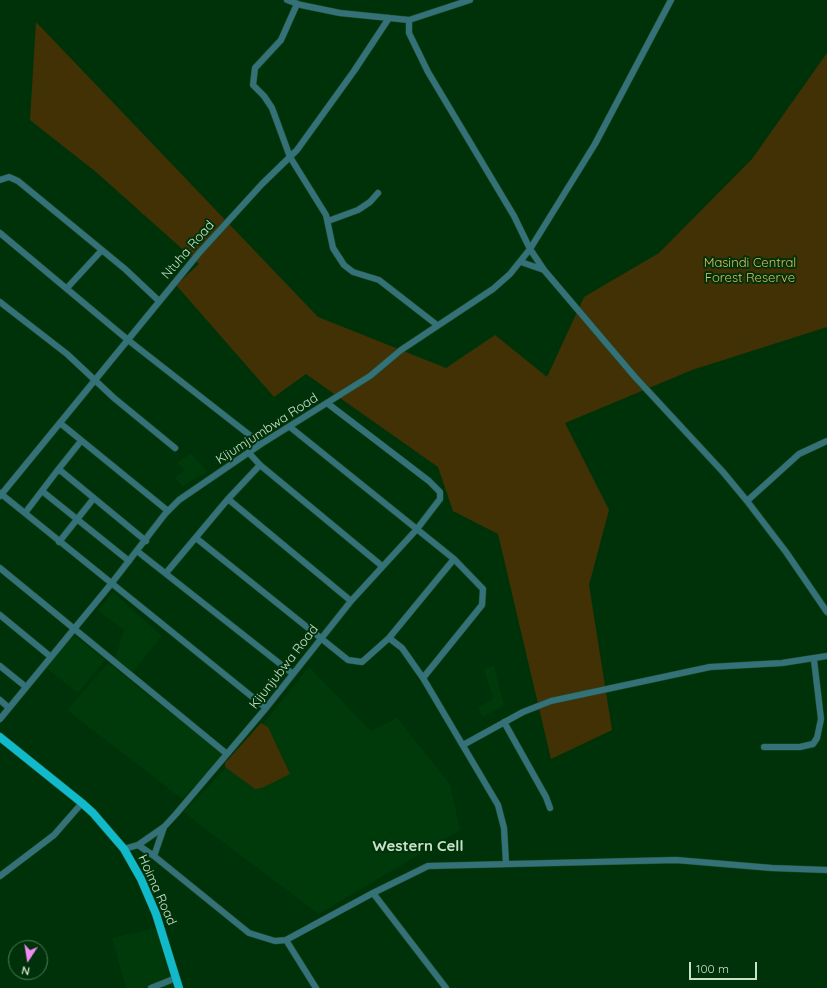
<!DOCTYPE html>
<html>
<head>
<meta charset="utf-8">
<style>
	body { margin:0 }
	#map { position:relative; width:827px; height:988px; overflow:hidden; background:#00320a; font-family:Quicksand,sans-serif }
	canvas { display:block }
	.north { position:absolute; left:8px; top:940px; width:40px; height:40px; box-sizing:border-box; background:#00320a; border:1px solid #507856; border-radius:50%; rotate:192deg; font-size:11px; font-weight:700; line-height:16px; text-align:center; color:#c8e1c9 }
	.north::after { content:''; display:block; margin:auto; width:14px; height:18px; background:#f18af4; clip-path:polygon(50% 0,100% 100%,50% 72%,0 100%) }
	.scale { position:absolute; left:689px; top:962px; width:68px; height:18px; box-sizing:border-box; border:2px solid #c8e1c9; border-top:0; padding-left:5px; font-size:12px; line-height:14px; white-space:nowrap; color:#c8e1c9; -webkit-text-stroke:3px #00320a; paint-order:stroke }
</style>
</head>
<body>
<div id="map">
<canvas width="827" height="988"></canvas>
<div class="north">N</div>
<div class="scale">100 m</div>
</div>
<script>
const ctx = document.querySelector('canvas').getContext('2d');
ctx.lineJoin = 'round';
function fill(path, color) {
  ctx.fillStyle = color;
  ctx.fill(path, 'evenodd');
}
function poly(rows) {
  const path = new Path2D();
  for (const r of rows) {
    path.moveTo(r[0], r[1]);
    for (let i = 2; i < r.length; i += 2) path.lineTo(r[i], r[i + 1]);
  }
  return path;
}
function trace(path, color, width, dash) {
  ctx.strokeStyle = color;
  ctx.lineWidth = width;
  ctx.lineCap = dash ? 'butt' : 'round';
  ctx.setLineDash(dash || []);
  ctx.stroke(path);
}
function label(font, color, halo, rows, align = 'center') {
  ctx.font = font + ' Quicksand,sans-serif';
  ctx.lineWidth = 4;
  ctx.setLineDash([]);
  ctx.textBaseline = 'middle';
  ctx.strokeStyle = halo;
  ctx.fillStyle = color;
  for (const [text, x, y, turn = 0] of rows) {
    ctx.save();
    ctx.translate(x, y);
    ctx.rotate((+turn || 0) * Math.PI / 180);
    ctx.textAlign = isNaN(turn) ? turn : align;
    if (halo) ctx.strokeText(text, 0, 0);
    ctx.fillText(text, 0, 0);
    ctx.restore();
  }
}
fill(poly([
	[191,453,207,472,183,486,175,478,185,470,177,463],
	[113,592,162,636,132,673,115,658,124,630,98,610],
	[74,635,105,660,78,693,46,668],
	[108,663,224,755,182,799,67,710],
	[494,666,504,705,483,717,478,708,493,699,484,669],
	[309,667,371,731,397,718,450,784,460,830,319,914,183,812,232,762],
	[155,928,174,988,126,988,112,938]
]), '#00390a');
fill(poly([
	[36,22,318,317,446,368,495,335,547,377,584,297,659,253,752,159,827,53,827,327,692,370,565,423,609,510,589,585,612,730,551,759,498,534,453,511,438,467,306,374,274,397,176,285,199,264,96,172,30,120],
	[261,723,268,727,290,774,262,788,255,789,225,767,225,763]
]), '#423104');
const minor = poly([
	[287,0,301,5,340,13,409,20,470,0],
	[297,4,281,40,255,68,253,85,264,96,272,108,290,157,326,215,333,248,344,265,353,272,379,280,437,325],
	[409,20,409,33,428,72,514,216,530,249,544,270,635,377,723,472,747,501,786,552,827,612],
	[0,180,9,177,18,181,125,269,159,301],
	[328,221,358,210,370,202,378,193],
	[0,233,128,340,261,444],
	[521,262,544,270],
	[67,288,101,251],
	[0,302,67,354,114,398,175,448],
	[60,423,168,511],
	[290,427,454,559,483,589,482,605,423,678],
	[249,453,260,465,382,566],
	[57,471,81,441],
	[42,491,129,561],
	[0,493,266,708],
	[0,496,199,253,262,184,297,150,354,71,389,18],
	[228,499,351,601],
	[747,501,799,454,827,441],
	[25,513,57,471,61,471,146,541],
	[196,538,348,660,362,662,389,638,402,648,423,678,498,805,504,828,506,863],
	[59,542,94,498],
	[137,551,293,674],
	[0,568,227,754],
	[166,573,228,499,260,465],
	[0,615,51,657],
	[389,638,454,559],
	[0,666,26,687],
	[0,700,9,708],
	[0,719,111,584,165,514,179,500,261,444,370,376,401,350,493,289,510,274,530,249,595,144,671,0],
	[504,722,546,797,550,808],
	[463,745,523,712,551,701,710,667,782,663,827,656],
	[764,747,800,747,813,744,817,738,821,719,814,660],
	[138,845,164,827,176,814,266,708,351,601,417,529,440,499,440,492,429,481,327,403],
	[124,849,138,845,154,856,249,933,275,941,286,940,373,893,428,866,676,860,772,868,827,870],
	[154,856,164,827],
	[0,876,54,835,82,803],
	[373,893,446,988],
	[286,940,316,988],
	[151,988,176,978]
]);
const major = poly([
	[0,737,82,803,93,813,124,849,141,879,156,914,179,988]
]);
trace(minor, '#204e29', 7);
trace(major, '#204e29', 9);
trace(minor, '#347179', 6);
trace(major, '#10baca', 8);
label('13px', '#c8e1c9', '#00320a', [
	["Ntuha Road",188,250,-49],
	["Kijumjumbwa Road",267,429,-33],
	["Kijunjubwa Road",284,667,-52],
	["Hoima Road",157,890,66]
]);
label('13px', '#e1bb66', '#00320a', [
	["Masindi Central",750,263],
	["Forest Reserve",750,278]
]);
label('bold 15px', '#c8e1c9', '#00320a', [
	["Western Cell",418,846]
]);
</script>
</body>
</html>
